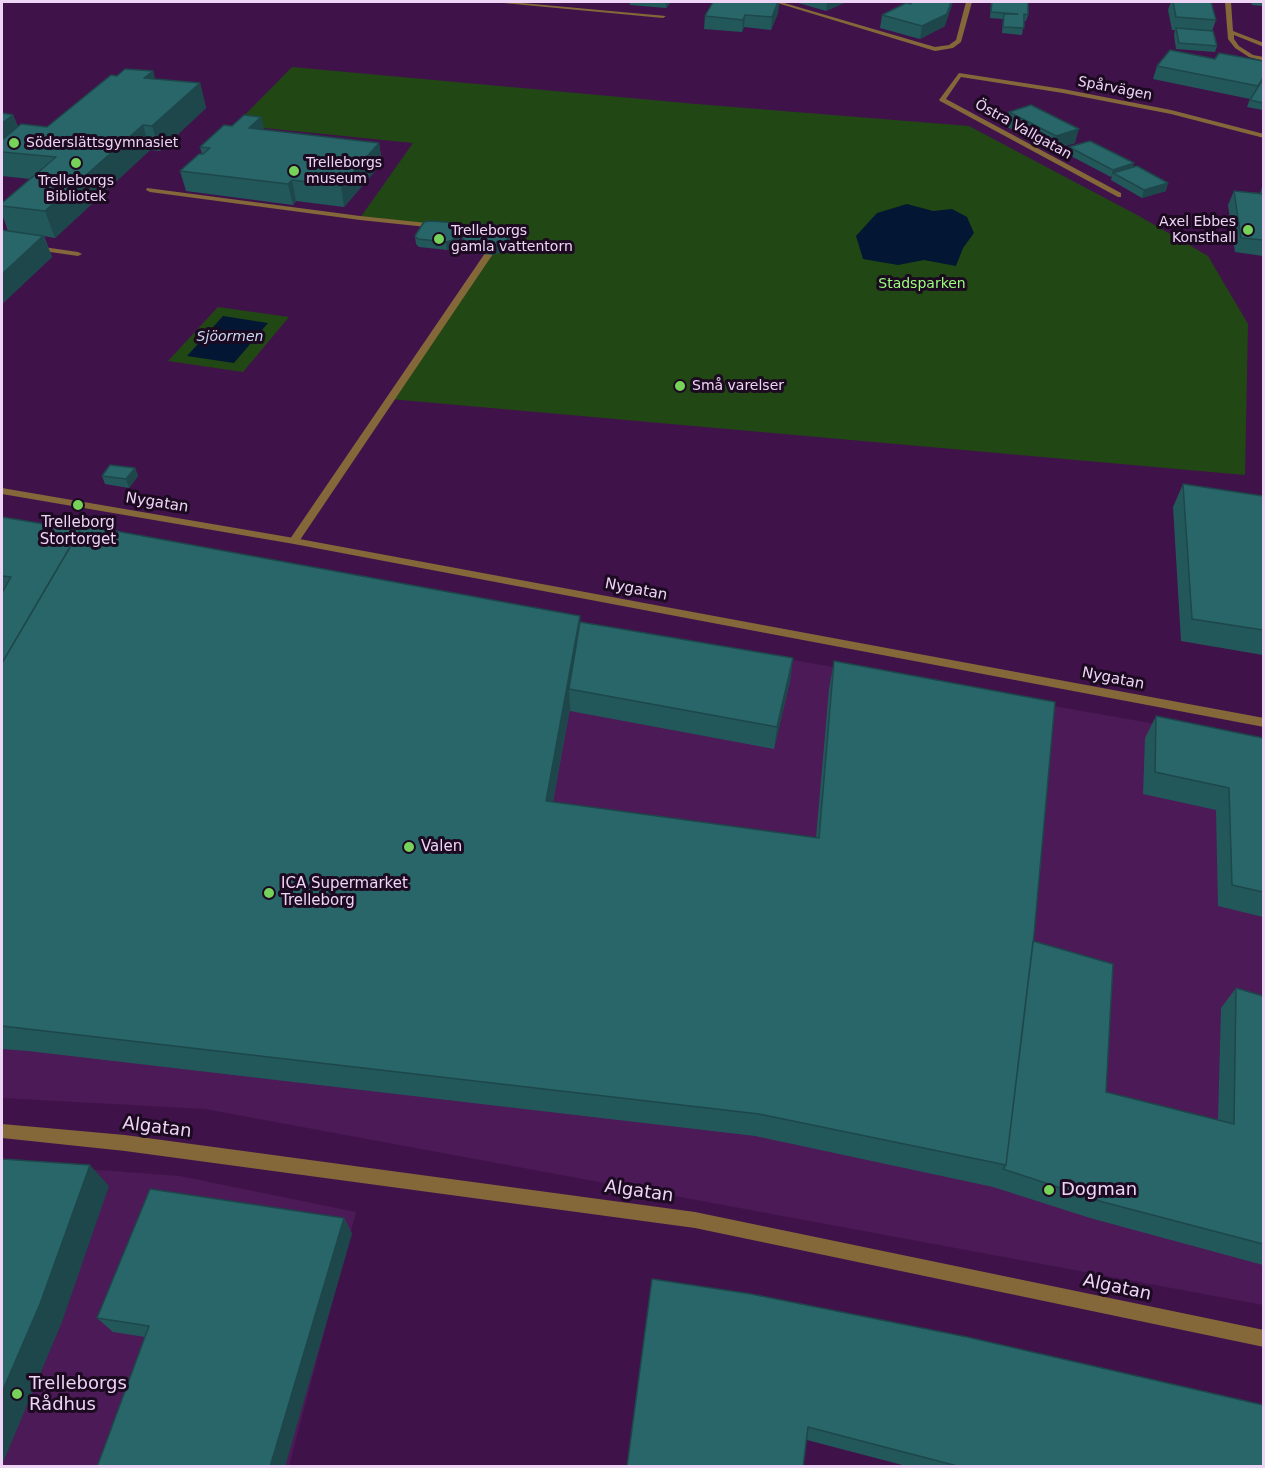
<!DOCTYPE html>
<html>
<head>
<meta charset="utf-8">
<style>
	body { margin:0 }
	#map { position:relative; width:1265px; height:1468px; overflow:hidden; background:#3f134a; font-family:"DejaVu Sans",sans-serif }
	canvas { display:block }
	.frame { position:absolute; inset:0; border:3px solid #eed4f5; pointer-events:none }
</style>
</head>
<body>
<div id="map">
<canvas width="1265" height="1468"></canvas>
<div class="frame"></div>
</div>
<script>
const ctx = document.querySelector('canvas').getContext('2d');
ctx.lineJoin = 'round';
function fill(path, color) {
  ctx.fillStyle = color;
  ctx.fill(path, 'evenodd');
}
function poly(rows) {
  const path = new Path2D();
  for (const r of rows) {
    path.moveTo(r[0], r[1]);
    for (let i = 2; i < r.length; i += 2) path.lineTo(r[i], r[i + 1]);
  }
  return path;
}
function trace(path, color, width, dash) {
  ctx.strokeStyle = color;
  ctx.lineWidth = width;
  ctx.lineCap = dash ? 'butt' : 'round';
  ctx.setLineDash(dash || []);
  ctx.stroke(path);
}
function label(font, color, halo, rows, align = 'center') {
  ctx.font = font + ' "DejaVu Sans",sans-serif';
  ctx.lineWidth = 6;
  ctx.setLineDash([]);
  ctx.textBaseline = 'middle';
  ctx.strokeStyle = halo;
  ctx.fillStyle = color;
  for (const [text, x, y, turn = 0] of rows) {
    ctx.save();
    ctx.translate(x, y);
    ctx.rotate((+turn || 0) * Math.PI / 180);
    ctx.textAlign = isNaN(turn) ? turn : align;
    if (halo) ctx.strokeText(text, 0, 0);
    ctx.fillText(text, 0, 0);
    ctx.restore();
  }
}
fill(poly([
	[2,520,1263,743,1263,1305,205,1109,2,1098],
	[2,1163,180,1176,356,1212,289,1466,2,1466]
]), '#4b1a57');
fill(poly([
	[292,67,696,104,969,126,1139,216,1208,256,1248,324,1245,475,390,399,503,233,360,218,413,143,235,125],
	[218,307,289,317,243,372,168,361]
]), '#214814');
fill(poly([
	[907,204,933,211,952,209,967,217,974,233,963,248,956,266,924,260,898,265,863,259,856,236,877,213],
	[223,316,268,323,234,363,187,356]
]), '#031634');
fill(poly([
	[147,188,360,216,484,229,488,231,484,233,360,220,150,192,146,190,147,188],
	[494,240,501,242,298,543,290,543,289,541,290,539,494,240],
	[2,1124,125,1135,695,1212,1264,1330,1264,1347,695,1228,125,1151,2,1138,2,1124]
]), '#84683a');
fill(poly([
	[493,2,511,2,666,16,663,18,493,2],
	[774,2,781,2,935,47,949,45,956,40,966,2,972,2,961,42,953,48,935,51,774,2],
	[1225,2,1231,2,1233,31,1264,43,1264,47,1234,35,1234,39,1239,46,1253,55,1264,57,1264,61,1249,57,1235,48,1228,39,1225,2],
	[959,73,1063,89,1171,110,1264,134,1264,138,1171,114,1063,93,961,77,946,99,1121,193,1121,197,1118,197,940,101,939,100,959,73],
	[2,241,78,252,82,254,78,256,2,245,2,241],
	[2,488,294,538,1264,718,1264,727,294,544,2,494,2,488]
]), '#84683a');
fill(poly([
	[630,2,671,2,666,8,630,5],
	[779,2,778,13,771,30,744,27,742,32,704,29,705,16],
	[795,2,846,2,826,11],
	[991,2,1028,2,1028,15,1026,21,1024,21,1022,35,1002,33,1003,19,990,18],
	[1171,2,1211,2,1216,20,1212,31,1217,46,1215,52,1176,49,1174,35,1175,30,1172,30,1168,10],
	[1251,2,1263,2,1263,6,1252,5],
	[911,4,945,26,920,39,880,28,882,15],
	[1215,59,1263,61,1263,110,1247,107,1250,99,1153,79,1157,66],
	[153,71,155,79,200,83,206,108,160,151,150,150,55,238,44,236,52,257,2,304,2,230,8,231,2,214,2,203,30,179,2,176,2,113,13,115,18,127,47,127,117,76],
	[1009,112,1075,143,1052,150,1005,126],
	[261,117,264,130,379,143,382,163,344,207,296,201,293,205,186,191,180,171,202,154,200,147,232,126],
	[1069,147,1132,167,1166,191,1142,198,1111,180,1112,176,1111,177,1067,154],
	[1262,188,1263,189,1263,256,1235,252,1228,205,1234,191,1260,193],
	[461,226,462,234,454,248,447,250,419,247,416,244,415,236],
	[511,233,512,240,506,251,492,255,471,253,463,246,462,238],
	[135,468,138,476,129,488,105,484,102,476],
	[1183,484,1263,496,1263,655,1181,641,1173,507],
	[2,517,580,622,793,658,790,681,774,749,570,711,570,708,553,802,816,838,829,689,834,661,1033,941,1106,1092,1218,1121,1221,1008,1236,988,1263,996,1263,1265,1090,1218,993,1187,755,1136,28,1051,2,1049],
	[1156,716,1263,738,1263,917,1218,906,1216,810,1143,794,1145,738],
	[344,1218,352,1234,145,1337,113,1332,97,1318],
	[652,1279,1263,1467,910,1467,807,1440]
]), '#23585a');
fill(poly([
	[666,2,671,2,666,8],
	[779,2,778,13,771,30,772,17],
	[827,2,846,2,826,11],
	[951,2,953,2,945,26,920,39,922,26],
	[745,15,744,27,742,32,743,20],
	[153,71,159,96,144,78],
	[200,83,206,108,160,151,152,126],
	[13,115,22,140,2,152,2,123],
	[261,117,266,137,249,128],
	[143,125,150,150,55,238,45,211],
	[1079,129,1075,143,1052,150,1056,136],
	[379,143,382,163,344,207,341,186],
	[1134,163,1132,170,1113,173,1112,176,1111,177,1113,170],
	[292,180,296,201,293,205,288,184],
	[1168,183,1166,191,1142,198,1144,190],
	[461,226,462,234,454,248,447,250,446,242],
	[511,233,512,240,506,251,492,255,491,247],
	[43,236,52,257,2,304,2,274],
	[135,468,138,476,129,488,126,479],
	[580,616,581,644,569,689,570,708,548,828,546,801],
	[793,658,790,681,774,749,777,727],
	[90,1165,109,1186,62,1322,2,1465,2,1392],
	[344,1218,352,1234,285,1467,270,1467]
]), '#1d474a');
const building = poly([
	[713,2,778,2,772,17,745,15,743,20,705,16,713,2],
	[912,2,951,2,947,14,922,26,882,15,906,3,911,4,912,2],
	[992,2,1028,2,1028,15,1024,14,1024,28,1003,27,1004,14,1018,14,991,12,992,2],
	[1173,2,1211,2,1216,20,1176,17,1173,2],
	[1176,28,1213,31,1217,46,1179,43,1176,28],
	[1170,50,1215,59,1219,53,1263,61,1263,78,1258,86,1157,66,1170,50],
	[125,69,153,71,144,78,200,83,152,126,143,125,45,211,2,206,2,203,56,157,2,152,2,140,21,124,47,127,111,75,117,76,125,69],
	[1263,79,1263,103,1250,100,1263,79],
	[1031,105,1079,129,1056,136,1009,112,1031,105],
	[2,113,13,115,2,123,2,113],
	[244,115,261,117,249,128,379,143,341,186,292,180,288,184,180,171,199,154,203,154,210,148,200,147,224,125,232,126,244,115],
	[1090,141,1134,163,1113,170,1069,147,1090,141],
	[1137,166,1168,183,1144,190,1113,173,1137,166],
	[1262,188,1263,189,1263,240,1241,238,1234,191,1263,194,1262,188],
	[430,221,458,223,461,226,453,240,446,242,418,239,415,236,424,222,430,221],
	[483,224,503,226,511,233,505,243,491,247,470,245,462,238,469,228,483,224],
	[2,230,43,236,2,274,2,230],
	[110,465,135,468,126,479,102,476,110,465],
	[1183,484,1263,496,1263,630,1192,619,1183,484],
	[2,517,80,530,2,663,2,593,11,577,2,576,2,517],
	[83,525,580,616,546,801,819,838,834,661,1055,702,1034,935,1006,1165,759,1114,2,1026,2,663,83,525],
	[580,622,793,658,777,727,569,689,580,622],
	[1156,716,1263,738,1263,892,1232,885,1229,788,1155,772,1156,716],
	[1033,941,1113,964,1106,1092,1234,1124,1236,988,1263,996,1263,1244,1103,1202,1003,1169,1006,1165,1033,941],
	[2,1159,90,1165,40,1304,2,1392,2,1159],
	[150,1189,344,1218,270,1467,97,1467,149,1326,97,1318,150,1189],
	[652,1279,751,1294,967,1337,1263,1405,1263,1467,961,1467,808,1427,803,1467,627,1467,652,1279]
]);
fill(building, '#296669');
trace(building, '#1d474a', 1.5);
for (const [x, y, r, color] of [
	[14,143,6,"#77d259"],
	[76,163,6,"#77d259"],
	[294,171,6,"#77d259"],
	[1248,230,6,"#77d259"],
	[439,239,6,"#77d259"],
	[680,386,6,"#77d259"],
	[78,505,6,"#77d259"],
	[409,847,6,"#77d259"],
	[269,893,6,"#77d259"],
	[1049,1190,6,"#77d259"],
	[17,1394,6,"#77d259"]
]) {
  const dot = new Path2D();
  dot.arc(x, y, r, 0, 2 * Math.PI);
  ctx.fillStyle = color;
  ctx.fill(dot);
  trace(dot, '#1c0a21', 2);
}
label('14px', '#eed4f5', '#1c0a21', [
	["Spårvägen",1115,89,11],
	["Östra Vallgatan",1023,130,29]
]);
label('14px', '#eed4f5', '#1c0a21', [
	["Söderslättsgymnasiet",26,143],
	["Trelleborgs",306,163],
	["museum",306,179],
	["Trelleborgs",76,181,"center"],
	["Bibliotek",76,197,"center"],
	["Axel Ebbes",1236,222,"right"],
	["Konsthall",1236,238,"right"],
	["Trelleborgs",451,231],
	["gamla vattentorn",451,247],
	["Små varelser",692,386]
], 'left');
label('14px', '#9bff7c', '#1c0a21', [
	["Stadsparken",922,284]
]);
label('italic 14px', '#cadaf3', '#1c0a21', [
	["Sjöormen",230,337]
]);
label('15px', '#eed4f5', '#1c0a21', [
	["Nygatan",157,503,9],
	["Nygatan",636,590,11],
	["Nygatan",1113,679,11]
]);
label('15px', '#eed4f5', '#1c0a21', [
	["Trelleborg",78,523,"center"],
	["Stortorget",78,540,"center"],
	["Valen",421,847],
	["ICA Supermarket",281,884],
	["Trelleborg",281,901]
], 'left');
label('18px', '#eed4f5', '#1c0a21', [
	["Algatan",157,1128,7],
	["Algatan",639,1192,8],
	["Algatan",1117,1288,12]
]);
label('18px', '#eed4f5', '#1c0a21', [
	["Dogman",1061,1190],
	["Trelleborgs",29,1384],
	["Rådhus",29,1405]
], 'left');
</script>
</body>
</html>
